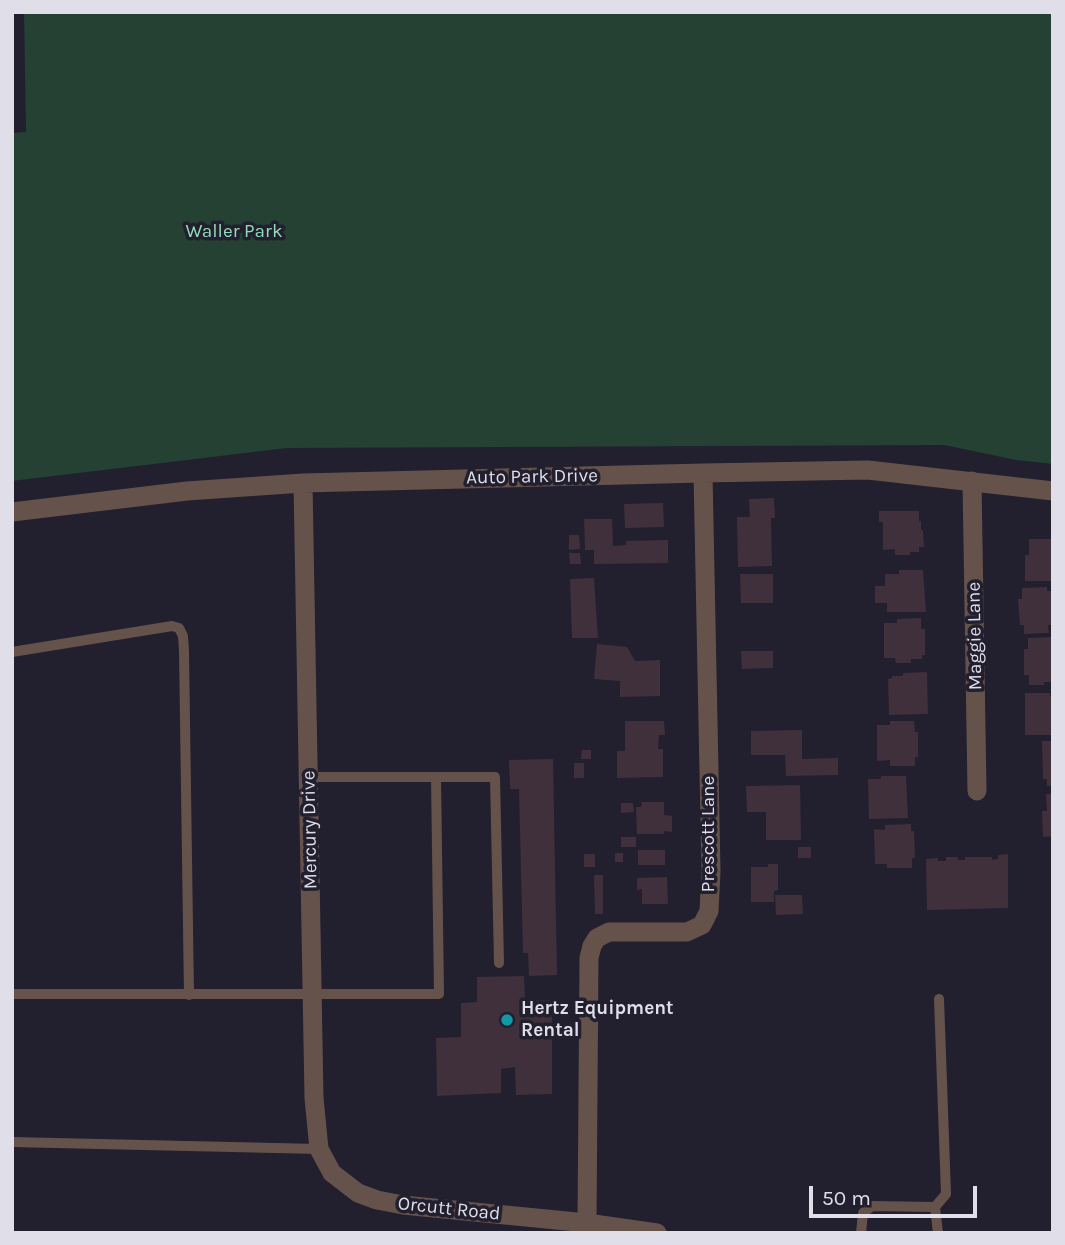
<!DOCTYPE html>
<html>
<head>
<meta charset="utf-8">
<style>
	body { margin:0 }
	#map { position:relative; width:1065px; height:1245px; overflow:hidden; background:#221f2f; font-family:Karla,sans-serif }
	canvas { display:block }
	.frame { position:absolute; inset:0; border:14px solid #dfdee9; pointer-events:none }
	.scale { position:absolute; left:809px; top:1186px; width:168px; height:32px; box-sizing:border-box; border:4px solid #dfdee9; border-top:0; padding-left:9px; font-size:21px; line-height:24px; white-space:nowrap; color:#dfdee9; -webkit-text-stroke:5px #221f2f; paint-order:stroke }
</style>
</head>
<body>
<div id="map">
<canvas width="1065" height="1245"></canvas>
<div class="frame"></div>
<div class="scale">50 m</div>
</div>
<script>
const ctx = document.querySelector('canvas').getContext('2d');
ctx.lineJoin = 'round';
function fill(path, color) {
  ctx.fillStyle = color;
  ctx.fill(path, 'evenodd');
}
function poly(rows) {
  const path = new Path2D();
  for (const r of rows) {
    path.moveTo(r[0], r[1]);
    for (let i = 2; i < r.length; i += 2) path.lineTo(r[i], r[i + 1]);
  }
  return path;
}
function trace(path, color, width, dash) {
  ctx.strokeStyle = color;
  ctx.lineWidth = width;
  ctx.lineCap = dash ? 'butt' : 'round';
  ctx.setLineDash(dash || []);
  ctx.stroke(path);
}
function label(font, color, halo, rows, align = 'center') {
  ctx.font = font + ' Karla,sans-serif';
  ctx.lineWidth = 7;
  ctx.setLineDash([]);
  ctx.textBaseline = 'middle';
  ctx.strokeStyle = halo;
  ctx.fillStyle = color;
  for (const [text, x, y, turn = 0] of rows) {
    ctx.save();
    ctx.translate(x, y);
    ctx.rotate((+turn || 0) * Math.PI / 180);
    ctx.textAlign = isNaN(turn) ? turn : align;
    if (halo) ctx.strokeText(text, 0, 0);
    ctx.fillText(text, 0, 0);
    ctx.restore();
  }
}
fill(poly([
	[24,12,1053,12,1053,464,1016,460,944,445,287,448,12,481,12,133,26,132]
]), '#244133');
fill(poly([
	[774,498,775,518,771,518,772,566,738,567,737,517,750,517,749,499],
	[663,503,664,527,625,528,624,504],
	[879,511,919,511,919,522,921,521,921,530,923,530,924,547,919,547,919,552,910,552,910,555,895,555,895,549,883,550,883,522,879,522],
	[584,519,612,519,613,546,626,545,626,541,668,540,668,563,594,564,594,550,585,550],
	[569,535,579,535,580,549,569,550],
	[1029,539,1053,539,1053,581,1025,581,1025,555,1029,555],
	[569,553,580,553,581,564,570,564],
	[899,570,923,570,926,612,887,612,887,603,875,603,875,586,885,586,885,574,899,574],
	[740,574,773,574,773,603,741,603],
	[594,578,598,638,572,638,570,579],
	[1047,587,1047,591,1053,591,1053,625,1048,625,1049,633,1024,634,1024,625,1020,625,1018,599,1022,599,1022,588],
	[921,618,921,629,925,629,925,655,922,655,922,659,911,659,911,663,896,663,895,658,884,658,884,623,897,623,897,619],
	[1053,637,1053,682,1044,682,1044,685,1029,685,1029,675,1024,675,1024,649,1028,649,1028,638],
	[597,644,627,647,635,661,660,660,660,696,620,697,620,681,594,679],
	[741,651,773,651,773,668,742,669],
	[927,672,928,714,889,715,888,679,892,678,892,676,903,676,903,673],
	[1025,693,1050,693,1050,696,1053,696,1053,735,1025,735],
	[625,721,664,721,665,735,659,735,658,749,663,749,663,777,617,778,617,751,625,751],
	[890,721,914,721,915,732,918,732,918,757,915,757,915,766,890,766,890,760,877,761,877,725,890,725],
	[802,730,802,759,838,758,838,775,786,776,785,755,751,755,751,731],
	[1042,741,1053,741,1053,786,1047,786,1047,779,1043,779],
	[582,750,591,750,591,759,581,759],
	[553,759,557,975,529,976,528,953,523,953,519,789,510,789,509,760],
	[574,763,584,763,584,778,574,778],
	[881,776,906,776,908,818,869,819,868,779,881,779],
	[800,785,801,840,766,840,766,812,747,812,746,786],
	[1046,794,1053,794,1053,836,1043,837,1042,811,1047,811],
	[642,802,664,802,664,815,672,816,672,832,664,831,664,834,637,834,636,807,641,807],
	[621,803,633,803,634,812,621,813],
	[911,824,911,831,914,831,915,858,912,858,912,868,887,868,887,864,875,864,874,829,885,830,885,825],
	[621,837,636,837,636,847,621,847],
	[798,847,811,847,811,858,798,858],
	[638,850,665,850,665,865,638,865],
	[615,853,623,853,623,862,615,862],
	[584,854,595,854,595,867,584,867],
	[1008,854,1008,908,927,910,926,859,938,858,938,861,946,861,946,857,958,857,958,860,965,860,965,857,992,857,992,860,998,859,998,855],
	[768,864,778,864,778,890,774,891,774,902,751,902,751,867,768,867],
	[594,875,603,875,603,914,595,914],
	[667,877,668,904,642,904,642,889,637,890,637,878],
	[775,895,802,895,803,914,776,915],
	[524,976,525,1001,552,1000,552,1094,516,1095,515,1067,501,1069,501,1093,437,1096,436,1038,461,1037,461,1003,477,1002,477,977]
]), '#40303c');
trace(poly([
	[12,652,172,626,179,628,183,636,184,651,189,995],
	[309,777,495,777,499,963],
	[12,994,439,994,436,777],
	[12,1142,319,1149],
	[935,1207,938,1233],
	[861,1233,863,1213,872,1206,935,1207,946,1194,939,999]
]), '#65534b', 10);
trace(poly([
	[972,481,977,791],
	[303,483,314,1098,319,1149,332,1173,358,1193,377,1200,403,1205,587,1223,657,1233],
	[12,512,187,491,303,483,703,473,868,470,1053,491],
	[587,1223,589,958,592,946,597,938,609,932,687,932,702,925,709,911,711,871,703,473]
]), '#65534b', 19);
for (const [x, y, r, color] of [
	[507,1020,7,"#0f9aa8"]
]) {
  const dot = new Path2D();
  dot.arc(x, y, r, 0, 2 * Math.PI);
  ctx.fillStyle = color;
  ctx.fill(dot);
  trace(dot, '#221f2f', 2.5);
}
label('19px', '#92dbb7', '#221f2f', [
	["Waller Park",234,232]
]);
label('19px', '#dfdee9', '#221f2f', [
	["Auto Park Drive",532,477,-1],
	["Maggie Lane",975,636,-91],
	["Mercury Drive",310,830,-91],
	["Prescott Lane",709,834,-90],
	["Orcutt Road",449,1209,6]
]);
label('bold 19px', '#dfdee9', '#221f2f', [
	["Hertz Equipment",521,1009],
	["Rental",521,1031]
], 'left');
</script>
</body>
</html>
